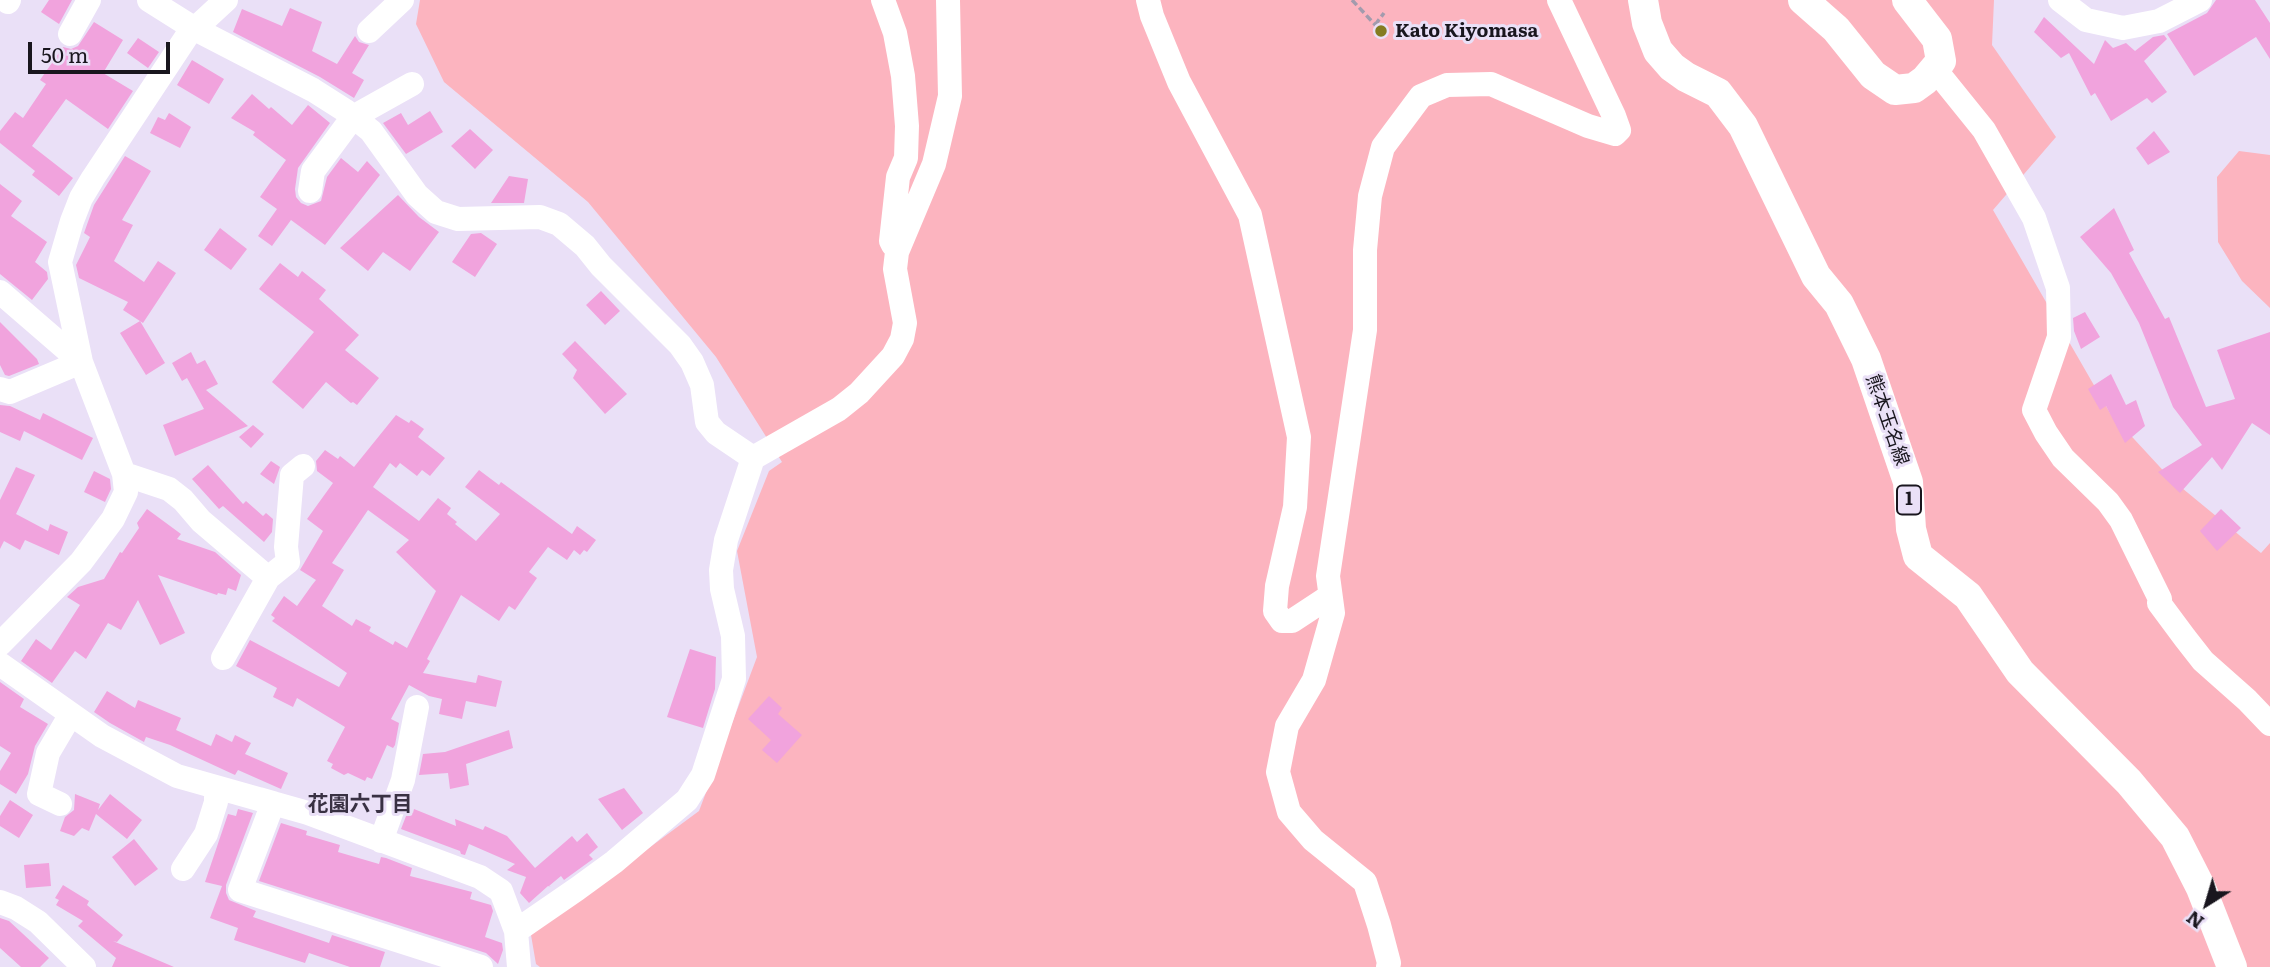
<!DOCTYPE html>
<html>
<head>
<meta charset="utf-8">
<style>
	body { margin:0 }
	#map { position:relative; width:2270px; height:967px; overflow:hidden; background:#eae0f7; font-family:Literata,serif }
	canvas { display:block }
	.north { position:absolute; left:2172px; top:869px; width:70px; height:70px; -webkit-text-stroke:5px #eae0f7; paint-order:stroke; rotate:217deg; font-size:19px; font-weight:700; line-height:28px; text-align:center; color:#19161e }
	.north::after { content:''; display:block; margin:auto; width:24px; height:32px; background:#19161e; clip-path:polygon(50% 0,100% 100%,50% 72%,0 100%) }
	.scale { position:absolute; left:28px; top:42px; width:142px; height:32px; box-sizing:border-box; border:4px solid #19161e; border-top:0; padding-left:9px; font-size:21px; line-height:24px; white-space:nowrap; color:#19161e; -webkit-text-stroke:5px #eae0f7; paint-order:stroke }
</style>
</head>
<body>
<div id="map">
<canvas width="2270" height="967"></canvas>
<div class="north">N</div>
<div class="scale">50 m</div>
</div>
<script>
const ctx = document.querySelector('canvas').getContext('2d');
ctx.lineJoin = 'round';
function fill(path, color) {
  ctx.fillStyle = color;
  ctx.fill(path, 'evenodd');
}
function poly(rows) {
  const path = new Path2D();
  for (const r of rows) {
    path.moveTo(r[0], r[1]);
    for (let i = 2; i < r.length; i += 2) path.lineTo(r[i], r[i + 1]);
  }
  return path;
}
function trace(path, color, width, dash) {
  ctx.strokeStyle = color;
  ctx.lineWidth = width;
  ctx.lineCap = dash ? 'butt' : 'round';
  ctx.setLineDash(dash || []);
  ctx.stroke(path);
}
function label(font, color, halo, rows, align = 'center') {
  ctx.font = font + ' Literata,"Noto Sans JP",serif';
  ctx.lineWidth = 6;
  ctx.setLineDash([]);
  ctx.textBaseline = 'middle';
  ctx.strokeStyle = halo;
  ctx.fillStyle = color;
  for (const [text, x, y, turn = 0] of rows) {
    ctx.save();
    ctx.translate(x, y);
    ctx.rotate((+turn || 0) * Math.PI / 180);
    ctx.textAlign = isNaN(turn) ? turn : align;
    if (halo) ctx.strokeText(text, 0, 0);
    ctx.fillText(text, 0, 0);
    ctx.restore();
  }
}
fill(poly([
	[420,0,1994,0,1992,45,2056,137,1993,210,2110,413,2171,479,2261,553,2270,543,2270,967,540,967,536,964,531,935,699,811,757,657,737,551,769,471,782,462,716,357,588,202,444,82,416,24],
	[2239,151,2270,155,2270,308,2242,281,2218,242,2217,177]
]), '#fcb4bf');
fill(poly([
	[49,0,72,0,59,24,41,12],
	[2255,0,2270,23,2270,59,2256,37,2194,76,2167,34,2207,13,2216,0],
	[290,8,322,22,312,51,337,64,355,36,359,42,369,45,352,73,364,80,354,98,320,77,233,32,242,9,282,26],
	[2044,17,2094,64,2105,40,2113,48,2126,43,2135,51,2153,37,2164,35,2167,39,2144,61,2167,92,2152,103,2147,98,2111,121,2095,93,2091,96,2069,53,2061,58,2034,32],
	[94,22,123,40,103,73,133,91,108,129,66,99,32,146,73,178,59,196,32,175,35,171,0,143,0,131,15,112,23,118,46,84,40,80,63,47,71,49,78,46],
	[138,38,159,52,148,68,127,53],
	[192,60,224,79,209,104,177,85],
	[252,94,269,109,271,107,292,125,308,105,330,123,298,168,295,189,296,197,301,203,308,206,321,201,327,177,341,158,358,172,367,161,380,175,325,245,291,220,272,246,258,236,277,209,260,197,286,160,253,135,255,132,231,118],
	[430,111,443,132,406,154,383,123,401,113,408,125],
	[169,113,191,127,180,148,150,133,158,117,165,120],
	[470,129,493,150,475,169,451,146],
	[2154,131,2170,152,2148,165,2136,148],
	[125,156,151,171,122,220,133,225,114,261,144,282,158,261,176,273,143,323,123,310,128,302,79,278,76,265,90,237,84,233,94,205],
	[509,176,528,179,524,203,491,203],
	[0,184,22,201,11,216,47,242,35,262,47,272,48,279,32,300,0,274],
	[398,195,419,217,439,232,410,271,383,252,368,271,340,248],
	[2114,208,2134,250,2129,253,2165,319,2169,317,2206,407,2235,399,2217,350,2270,332,2270,435,2252,423,2222,470,2212,457,2180,493,2158,472,2202,445,2173,407,2139,323,2111,273,2080,237],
	[220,228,247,249,231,270,204,250],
	[481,233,497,244,475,277,452,262,471,234],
	[280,263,298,277,302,271,326,290,319,299,359,335,345,350,379,378,357,405,353,402,351,403,326,382,303,409,272,382,314,332,259,289],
	[601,291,620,311,605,325,586,305],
	[2085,312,2100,337,2081,349,2074,331,2073,318],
	[140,321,165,363,146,375,120,333],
	[0,322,37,359,39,364,9,376,5,375,0,365],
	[575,341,627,394,605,414,573,378,577,370,562,354],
	[191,352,197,364,205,360,218,384,206,390,248,426,175,456,163,425,204,409,187,378,182,381,172,363],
	[2111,374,2126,405,2136,400,2145,426,2125,443,2106,406,2100,410,2088,389],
	[0,405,10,406,40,420,43,413,93,438,82,460,24,431,20,441,0,432],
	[396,415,409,423,411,420,424,429,418,437,445,458,430,476,422,470,417,476,400,463,396,468,390,463,373,487,419,521,438,498,451,508,447,514,457,522,455,524,476,541,500,514,465,487,479,470,499,485,501,482,572,534,577,526,596,540,587,552,584,550,580,555,574,550,567,560,548,547,529,572,537,578,515,610,509,606,499,621,461,595,427,659,430,661,423,673,476,683,478,675,502,681,496,707,466,701,462,719,439,714,442,699,429,696,409,685,391,719,399,723,395,745,393,748,387,745,372,779,367,777,365,781,348,773,344,775,331,768,333,764,327,761,345,727,297,698,293,707,273,697,277,688,236,666,250,640,339,687,347,673,272,621,275,618,271,615,284,596,297,606,312,585,314,586,312,585,316,580,300,570,323,531,307,519,333,483,317,471,316,461,325,450,338,459,340,456,354,467],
	[368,510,409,540,396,552,436,591,407,648,395,641,393,645,369,631,371,627,356,619,352,626,322,606,344,570,332,563],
	[253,425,264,434,251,448,239,437],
	[271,461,280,467,274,484,260,474],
	[208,465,243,504,246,501,263,516,266,513,273,519,272,532,264,542,223,506,219,509,192,479],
	[16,467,35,475,16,514,48,531,50,524,68,532,59,555,25,540,20,550,4,541,0,549,0,500],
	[94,471,110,479,111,489,105,502,84,492],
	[147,509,181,534,177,539,215,552,241,575,236,591,228,588,226,595,218,593,217,595,158,575,185,633,160,645,138,600,121,630,108,623,86,659,75,651,52,683,21,661,36,639,51,650,80,605,67,597,78,587,104,579,120,552,122,553,139,528,137,523],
	[2221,509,2241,528,2217,551,2200,531],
	[690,649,716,657,715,689,703,728,667,717],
	[0,682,24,699,20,707,48,724,35,746,28,774,16,794,0,784,0,771,11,753,0,746],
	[107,691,135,708,138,700,181,718,176,730,211,746,216,734,232,742,235,735,251,743,245,754,288,773,281,789,238,770,235,775,170,745,146,737,144,742,110,723,94,712],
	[769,696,782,708,778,714,802,735,777,763,762,750,771,740,748,719],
	[509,730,513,748,466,764,469,785,450,789,448,773,419,775,423,754,445,752],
	[624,788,643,813,622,830,598,799],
	[75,794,100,804,98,810,110,794,142,820,127,839,96,814,89,831,82,828,74,836,60,831,65,817,74,810],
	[10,800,33,815,19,838,0,826,0,816],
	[238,809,253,813,226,885,226,893,229,900,256,911,253,917,329,943,332,935,385,952,380,967,350,967,309,953,305,963,234,940,238,928,210,918,222,886,205,882,228,814,236,816],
	[414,809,456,826,455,819,483,830,485,826,507,836,535,868,572,836,577,842,587,833,598,847,589,855,593,859,564,880,561,876,549,886,551,887,548,886,529,903,520,893,526,877,507,870,515,864,469,844,465,855,461,854,460,851,401,829,408,811,413,813],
	[281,823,307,831,306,835,340,845,338,852,379,864,381,857,386,858,412,868,410,876,472,892,470,899,491,905,493,911,485,937,502,943,503,950,498,964,486,953,259,881],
	[134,839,158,869,135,886,112,857],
	[49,863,51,886,26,888,24,865],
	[63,885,89,901,87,905,123,935,117,942,113,941,174,967,112,967,116,958,78,926,83,921,56,905,59,900,55,898],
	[0,918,9,921,49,958,40,967,21,967,0,948]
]), '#f1a3dd');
trace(poly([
	[1352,0,1381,31],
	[1375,25,1384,13]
]), '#a39bad', 3.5, [7, 3.5]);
trace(poly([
	[149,0,195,29,313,90,346,111,371,131,417,195,436,212,458,219,540,217,559,224,585,246,601,266,680,345,692,362,702,385,707,422,716,433,753,458],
	[883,0,895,33,903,76,907,126,906,158,898,177,891,241,893,245],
	[1148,0,1152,16,1179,82,1250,215,1299,437,1295,507,1277,586,1275,611,1282,621,1292,621,1330,596],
	[2060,0,2086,20,2123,28,2159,21,2200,0],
	[8,2,9,0],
	[369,31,402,0],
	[70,34,89,0],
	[1941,61,1938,73,1984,130,2034,218,2058,288,2059,337,2034,410,2046,433,2063,458,2108,502,2121,520,2160,599,2159,603,2185,638,2203,661,2247,700,2270,724],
	[310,191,313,171,353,117,412,84],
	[0,292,81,362,10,392,0,389],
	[124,474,169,489,183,500,201,521,268,578,223,658],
	[268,578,288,562,286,547,292,475,303,466],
	[0,644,81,562,113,519,126,492,124,474,81,362,60,262,72,221,81,198,93,178,187,36,226,0],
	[0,664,102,736,177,776,308,813,480,877,501,891,516,931,519,967],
	[259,799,273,803,240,890,481,967],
	[60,804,39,794,48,753,71,714],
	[381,841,403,780,417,707],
	[183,869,206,834,216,802,216,788],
	[0,902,16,908,38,922,84,967],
	[516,931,577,889,614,862,687,800,703,775,734,679,733,636,722,589,721,570,726,540,753,458,839,409,859,393,893,356,902,339,905,323,895,269,897,252,934,164,950,96,948,0],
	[1388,967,1389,963,1379,925,1365,882,1313,840,1289,812,1278,772,1287,726,1314,680,1333,613,1328,576,1365,330,1365,250,1370,196,1383,147,1421,96,1447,85,1491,84,1588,126,1615,134,1619,130,1614,116,1559,0]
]), '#fff', 24);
trace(poly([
	[1643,0,1647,23,1658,51,1672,67,1686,77,1718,93,1743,126,1816,276,1839,304,1866,359,1908,482,1911,529,1918,556,1968,596,2020,672,2129,782,2175,837,2201,888,2232,967],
	[1803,0,1836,29,1873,75,1895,90,1914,88,1925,80,1941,61,1937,39,1907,0]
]), '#fff', 30);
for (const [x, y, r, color] of [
	[1381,31,7,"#847c22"]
]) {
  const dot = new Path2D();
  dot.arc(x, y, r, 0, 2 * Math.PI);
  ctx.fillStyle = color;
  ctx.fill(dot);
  trace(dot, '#eae0f7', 2.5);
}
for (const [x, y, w] of [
	[1909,500,24]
]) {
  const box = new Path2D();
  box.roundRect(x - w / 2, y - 14.5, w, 29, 5);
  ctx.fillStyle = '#eae0f7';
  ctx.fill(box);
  trace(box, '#19161e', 2);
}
label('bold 18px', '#19161e', null, [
	["1",1909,500]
]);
label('bold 19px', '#19161e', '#eae0f7', [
	["Kato Kiyomasa",1395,31]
], 'left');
label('19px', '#19161e', '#eae0f7', [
	["熊本玉名線",1887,420,71]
]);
label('bold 21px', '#393143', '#eae0f7', [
	["花園六丁目",360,805]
]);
</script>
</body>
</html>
